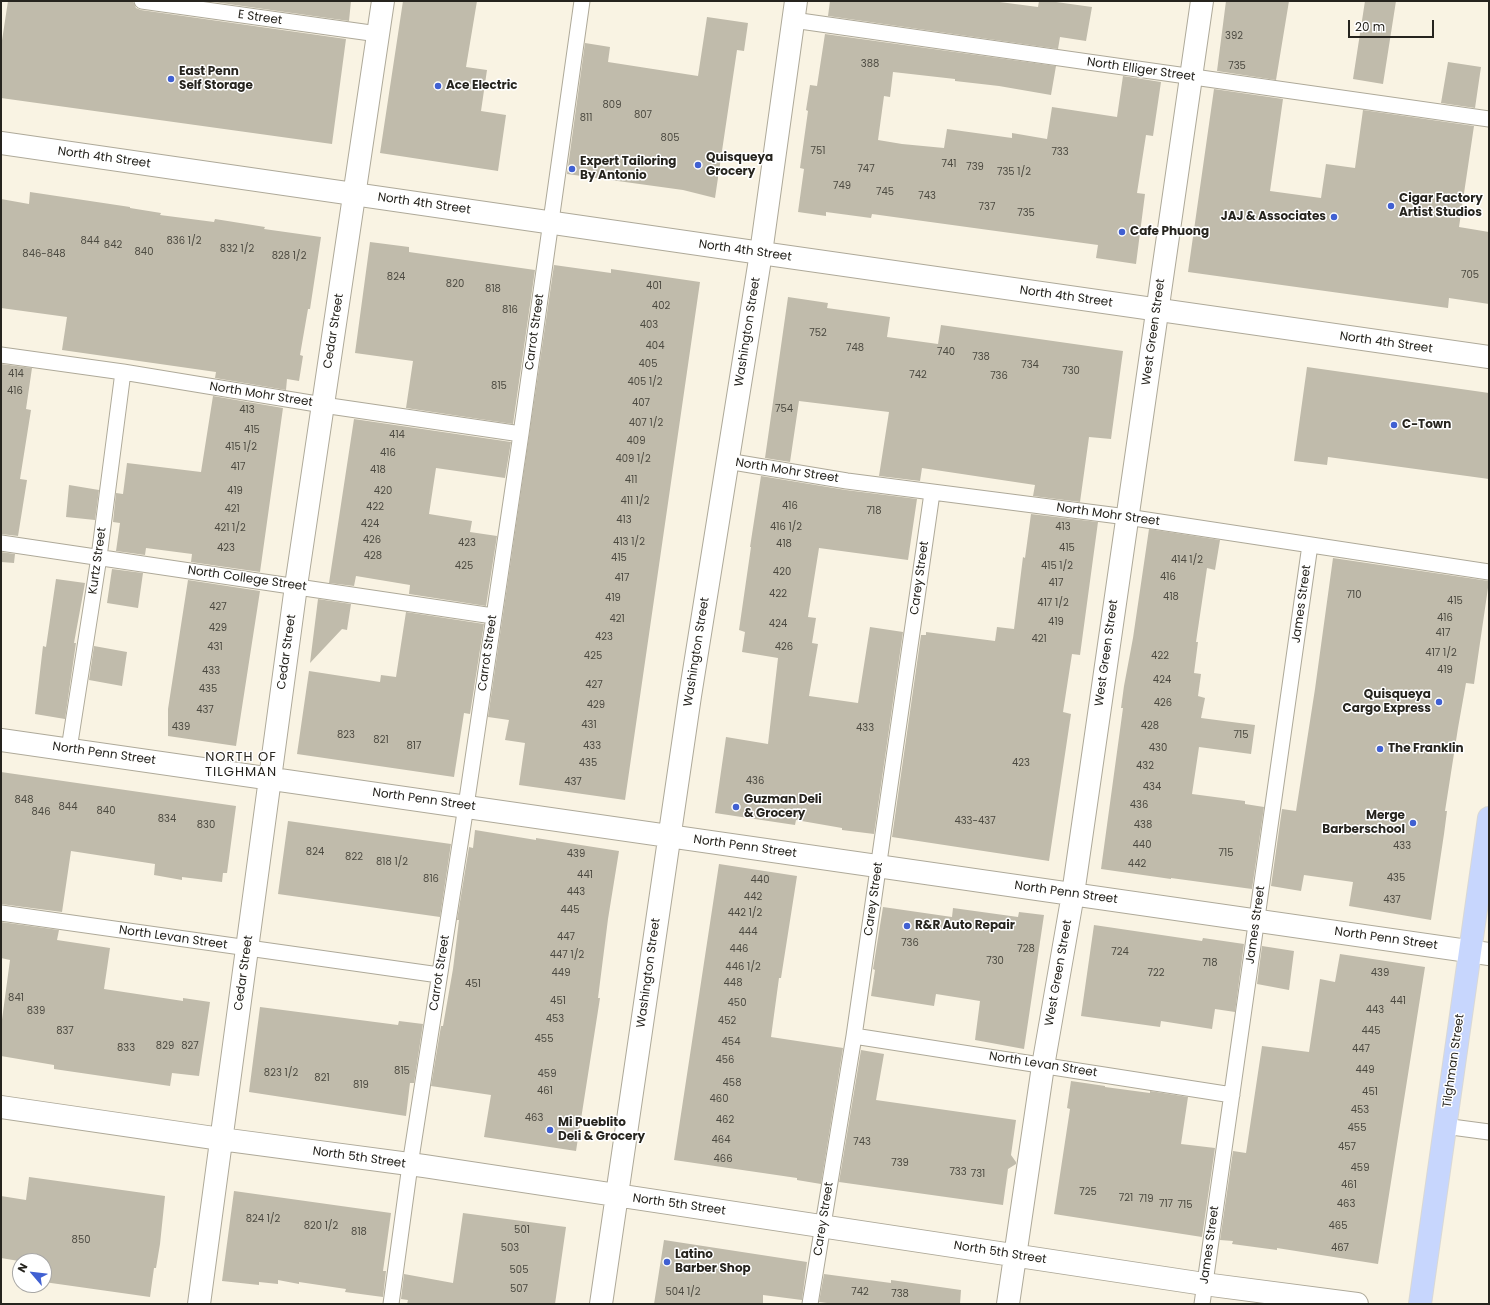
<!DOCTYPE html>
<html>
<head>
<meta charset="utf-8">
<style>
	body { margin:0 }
	#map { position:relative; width:1490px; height:1305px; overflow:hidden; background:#f9f3e3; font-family:Poppins,sans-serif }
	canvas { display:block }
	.frame { position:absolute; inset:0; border:2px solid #26241e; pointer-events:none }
	.north { position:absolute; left:12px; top:1253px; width:40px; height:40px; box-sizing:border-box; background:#fff; border:1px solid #a8a7a5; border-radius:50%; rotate:298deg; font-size:11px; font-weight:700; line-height:16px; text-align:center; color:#26241e }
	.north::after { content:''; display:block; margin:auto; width:14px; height:18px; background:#4060d2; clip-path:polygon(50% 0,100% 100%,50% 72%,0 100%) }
	.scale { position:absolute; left:1348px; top:20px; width:86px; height:18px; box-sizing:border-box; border:2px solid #26241e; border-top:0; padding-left:5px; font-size:12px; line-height:14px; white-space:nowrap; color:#26241e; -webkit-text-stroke:3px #fff; paint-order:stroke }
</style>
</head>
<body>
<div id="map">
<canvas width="1490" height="1305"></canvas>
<div class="frame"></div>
<div class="north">N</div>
<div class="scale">20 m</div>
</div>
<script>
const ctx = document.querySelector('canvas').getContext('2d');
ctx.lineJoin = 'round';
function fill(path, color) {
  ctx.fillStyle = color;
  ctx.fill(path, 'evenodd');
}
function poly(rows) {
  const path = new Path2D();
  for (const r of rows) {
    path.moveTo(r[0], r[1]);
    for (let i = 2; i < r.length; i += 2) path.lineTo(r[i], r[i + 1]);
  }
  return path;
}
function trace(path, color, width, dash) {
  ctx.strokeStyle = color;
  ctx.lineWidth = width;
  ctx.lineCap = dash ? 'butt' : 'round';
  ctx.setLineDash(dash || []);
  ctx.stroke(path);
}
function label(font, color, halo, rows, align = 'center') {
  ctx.font = font + ' Poppins,sans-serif';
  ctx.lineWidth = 3;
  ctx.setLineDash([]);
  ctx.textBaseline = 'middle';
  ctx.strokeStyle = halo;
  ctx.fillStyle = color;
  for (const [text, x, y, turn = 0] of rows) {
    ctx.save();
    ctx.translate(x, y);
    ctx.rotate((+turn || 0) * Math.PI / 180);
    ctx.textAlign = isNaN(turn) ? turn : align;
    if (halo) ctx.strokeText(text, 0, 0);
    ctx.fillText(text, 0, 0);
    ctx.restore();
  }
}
fill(poly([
	[8,1,133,1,136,8,141,10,346,39,332,144,1,98,1,47],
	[207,1,351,1,349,21],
	[403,1,477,1,466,67,487,70,481,111,506,115,498,171,380,153],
	[830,1,992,1,1038,7,1039,1,1049,1,1092,7,1086,41,1060,37,1058,49,828,16],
	[1226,1,1289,1,1276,80,1217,71],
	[1365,1,1396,1,1383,84,1353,79],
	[707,17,748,23,744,51,737,50,715,198,683,190,567,174,585,43,610,47,608,62,698,76],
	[825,34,1056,66,1051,95,999,86,955,81,955,79,893,72,890,97,884,96,878,140,902,144,944,148,947,129,1012,138,1012,133,1047,139,1052,107,1117,117,1123,76,1161,82,1153,136,1146,135,1137,193,1145,194,1136,264,1096,258,1098,245,872,214,871,218,826,212,826,216,798,212,804,169,800,168,808,111,806,110,810,85,817,86],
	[1448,62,1481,67,1475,108,1441,103],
	[1214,89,1283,99,1270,191,1321,198,1326,164,1355,168,1363,110,1474,126,1459,227,1489,232,1489,304,1449,298,1448,308,1188,272],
	[30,192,130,207,130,208,161,213,160,215,214,222,215,219,265,227,264,229,321,237,310,309,308,309,300,355,303,356,299,381,287,379,286,390,215,378,216,372,62,350,67,317,1,308,1,199,29,204],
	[370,242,409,247,409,252,535,270,513,424,406,408,413,361,355,353],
	[554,265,611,273,611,269,700,282,625,800,519,785,525,743,505,740,509,720,488,717],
	[788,297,828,303,827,308,890,317,887,337,938,344,941,325,1123,351,1111,439,1089,437,1080,502,1033,496,1035,485,922,468,920,481,879,476,889,412,799,401,790,462,765,458],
	[1,364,32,368,26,409,31,410,20,479,27,480,18,536,1,534],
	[1307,367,1489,393,1489,479,1328,457,1327,465,1294,461],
	[213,396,283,408,260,572,191,562,192,554,146,548,145,555,116,551,120,523,113,522,116,493,123,494,127,463,201,472],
	[354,419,511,442,505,478,436,468,429,514,472,521,470,532,497,536,486,606,409,594,410,585,356,576,354,586,329,583],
	[761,476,846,490,917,499,908,560,819,548,808,617,816,618,812,643,818,644,809,696,858,703,870,627,903,632,874,834,842,830,842,828,796,820,795,825,715,813,726,737,768,744,778,658,742,652,745,632,739,630,751,547,750,547],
	[69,485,99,490,95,520,66,517],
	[1031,514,1098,522,1080,655,1072,654,1063,712,1071,714,1049,861,892,837,921,635,926,635,926,632,995,641,997,627,1014,629,1023,557,1025,558],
	[1149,529,1220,540,1215,570,1207,568,1196,642,1198,642,1194,673,1201,674,1198,696,1205,698,1201,718,1255,725,1251,754,1199,747,1192,794,1245,801,1245,804,1264,807,1252,889,1171,878,1171,879,1101,869,1123,708,1121,708,1124,686,1133,638],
	[1,552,15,554,14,563,1,562],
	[1333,558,1489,581,1474,684,1466,683,1458,728,1445,811,1447,811,1444,834,1431,920,1349,906,1353,882,1304,875,1301,891,1271,886,1282,809,1296,811,1315,689],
	[112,569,143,573,138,608,107,603],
	[56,579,85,583,74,643,76,643,65,719,35,714,43,646,46,647],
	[188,580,260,591,236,746,168,736,168,709],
	[318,599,351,604,347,630,342,629,310,663],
	[406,612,484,624,470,714,464,713,454,777,297,754,309,671,380,682,381,675,396,677],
	[94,646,127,652,122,686,89,680],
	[1,772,236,806,227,873,223,873,222,882,182,877,182,880,154,875,155,864,71,851,62,912,1,904],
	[288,821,451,844,440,917,278,894],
	[475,830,536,840,536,838,619,851,608,919,598,998,600,998,576,1151,484,1137,491,1095,431,1086,441,1026,443,1026,453,969,459,920,457,920,469,847,473,848],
	[719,864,797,876,781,978,779,978,771,1037,843,1048,821,1184,797,1180,797,1178,674,1160],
	[883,907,952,917,953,908,1018,917,1019,912,1044,915,1024,1049,975,1040,980,1001,936,994,934,1006,871,996,875,970,873,969],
	[1,922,59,930,57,940,110,948,104,989,183,1001,183,998,210,1002,199,1076,172,1073,170,1086,54,1069,54,1065,1,1056,1,1027,10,960,1,958],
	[1094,925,1202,941,1203,938,1244,944,1235,1012,1215,1009,1212,1029,1161,1021,1160,1027,1081,1016],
	[1262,946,1294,951,1289,990,1257,984],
	[1340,954,1425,967,1378,1264,1277,1248,1277,1250,1232,1244,1233,1241,1220,1240,1233,1151,1246,1153,1262,1046,1309,1052,1320,979,1335,982],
	[260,1007,398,1025,399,1021,423,1024,414,1083,410,1083,406,1116,249,1092],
	[861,1050,884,1054,876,1100,1016,1120,1011,1155,1016,1162,1016,1164,1008,1169,1003,1205,839,1182],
	[1071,1081,1105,1086,1105,1087,1150,1093,1150,1091,1188,1097,1181,1144,1215,1148,1202,1237,1054,1214,1070,1109,1067,1108],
	[29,1177,165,1196,160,1244,156,1268,154,1268,150,1297,44,1282,44,1261,20,1261,20,1279,16,1278,19,1261,1,1258,1,1196,26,1200],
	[234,1191,391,1213,383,1271,386,1271,383,1297,345,1292,346,1289,299,1282,299,1284,278,1280,278,1284,259,1282,259,1285,222,1281],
	[463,1213,566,1227,555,1304,407,1304,408,1300,401,1299,404,1274,453,1283],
	[664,1240,807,1262,802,1300,763,1295,763,1304,654,1304],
	[824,1274,891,1283,891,1280,961,1290,960,1304,835,1304,819,1302]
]), '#c0bbab');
const service = poly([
	[142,1,378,34],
	[793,20,1489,119],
	[1,355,123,372,323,405,521,434],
	[727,461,847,481,1127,517,1489,572],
	[1,543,493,616],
	[69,749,99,557,123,372],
	[1,913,439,975],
	[854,1036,1232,1095],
	[1444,1126,1489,1132],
	[391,1304,410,1165,466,806,521,434,582,1],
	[810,1304,854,1036,932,493],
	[1202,1304,1310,545]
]);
const minor = poly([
	[1,740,1489,954],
	[1,1107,221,1139,424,1166,1204,1284,1357,1304],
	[199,1304,296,586,383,1],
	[601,1304,690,696,761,253,796,1],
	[1008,1304,1043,1066,1073,894,1202,1]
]);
const tertiary = poly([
	[1,143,761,253,1489,357]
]);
const primary = poly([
	[1420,1304,1489,818]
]);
trace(service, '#aea999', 17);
trace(minor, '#aea999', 24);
trace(tertiary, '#aea999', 24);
trace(primary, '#d8d8d6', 24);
trace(service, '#fff', 15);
trace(minor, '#fff', 22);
trace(tertiary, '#fff', 22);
trace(primary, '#c7d6fd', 22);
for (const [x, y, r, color] of [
	[171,79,4,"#4060d2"],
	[438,86,4,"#4060d2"],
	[698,165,4,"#4060d2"],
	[572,169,4,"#4060d2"],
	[1391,206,4,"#4060d2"],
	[1334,217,4,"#4060d2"],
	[1122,232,4,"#4060d2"],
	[1394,425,4,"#4060d2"],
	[1439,702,4,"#4060d2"],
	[1380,749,4,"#4060d2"],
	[736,807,4,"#4060d2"],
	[1413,823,4,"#4060d2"],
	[907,926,4,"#4060d2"],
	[550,1130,4,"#4060d2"],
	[667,1262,4,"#4060d2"]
]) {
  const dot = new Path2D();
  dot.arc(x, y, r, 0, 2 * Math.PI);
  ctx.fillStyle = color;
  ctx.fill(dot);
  trace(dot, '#fff', 1.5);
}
label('10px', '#4c4a41', null, [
	["392",1234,36],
	["388",870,64],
	["735",1237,66],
	["809",612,105],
	["807",643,115],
	["811",586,118],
	["805",670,138],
	["751",818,151],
	["733",1060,152],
	["741",949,164],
	["739",975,167],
	["747",866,169],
	["735 1/2",1014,172],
	["749",842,186],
	["745",885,192],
	["743",927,196],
	["737",987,207],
	["735",1026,213],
	["844",90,241],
	["836 1/2",184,241],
	["842",113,245],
	["832 1/2",237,249],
	["840",144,252],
	["846-848",44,254],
	["828 1/2",289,256],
	["705",1470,275],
	["824",396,277],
	["820",455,284],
	["401",654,286],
	["818",493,289],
	["402",661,306],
	["816",510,310],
	["403",649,325],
	["752",818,333],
	["404",655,346],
	["748",855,348],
	["740",946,352],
	["738",981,357],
	["405",648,364],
	["734",1030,365],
	["730",1071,371],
	["414",16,374],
	["742",918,375],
	["736",999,376],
	["405 1/2",645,382],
	["815",499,386],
	["416",15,391],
	["407",641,403],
	["754",784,409],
	["413",247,410],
	["407 1/2",646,423],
	["415",252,430],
	["414",397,435],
	["409",636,441],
	["415 1/2",241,447],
	["416",388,453],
	["409 1/2",633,459],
	["417",238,467],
	["418",378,470],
	["411",631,480],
	["419",235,491],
	["420",383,491],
	["411 1/2",635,501],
	["416",790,506],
	["422",375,507],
	["421",232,509],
	["718",874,511],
	["413",624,520],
	["424",370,524],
	["416 1/2",786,527],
	["413",1063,527],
	["421 1/2",230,528],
	["426",372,540],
	["413 1/2",629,542],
	["423",467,543],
	["418",784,544],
	["423",226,548],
	["415",1067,548],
	["428",373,556],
	["415",619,558],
	["414 1/2",1187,560],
	["425",464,566],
	["415 1/2",1057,566],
	["420",782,572],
	["416",1168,577],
	["417",622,578],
	["417",1056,583],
	["422",778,594],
	["710",1354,595],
	["418",1171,597],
	["419",613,598],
	["415",1455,601],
	["417 1/2",1053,603],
	["427",218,607],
	["416",1445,618],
	["421",617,619],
	["419",1056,622],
	["424",778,624],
	["429",218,628],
	["417",1443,633],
	["423",604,637],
	["421",1039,639],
	["431",215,647],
	["426",784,647],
	["417 1/2",1441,653],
	["425",593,656],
	["422",1160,656],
	["419",1445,670],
	["433",211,671],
	["424",1162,680],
	["427",594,685],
	["435",208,689],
	["426",1163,703],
	["429",596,705],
	["437",205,710],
	["431",589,725],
	["428",1150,726],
	["439",181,727],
	["433",865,728],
	["823",346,735],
	["715",1241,735],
	["821",381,740],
	["817",414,746],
	["433",592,746],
	["430",1158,748],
	["435",588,763],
	["423",1021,763],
	["432",1145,766],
	["436",755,781],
	["437",573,782],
	["434",1152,787],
	["848",24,800],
	["436",1139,805],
	["844",68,807],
	["840",106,811],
	["846",41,812],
	["834",167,819],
	["433-437",975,821],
	["830",206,825],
	["438",1143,825],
	["440",1142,845],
	["433",1402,846],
	["824",315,852],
	["715",1226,853],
	["439",576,854],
	["822",354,857],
	["818 1/2",392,862],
	["442",1137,864],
	["441",585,875],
	["435",1396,878],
	["816",431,879],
	["440",760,880],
	["443",576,892],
	["442",753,897],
	["437",1392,900],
	["445",570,910],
	["442 1/2",745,913],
	["444",748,932],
	["447",566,937],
	["736",910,943],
	["446",739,949],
	["728",1026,949],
	["724",1120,952],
	["447 1/2",567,955],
	["730",995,961],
	["718",1210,963],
	["446 1/2",743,967],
	["449",561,973],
	["722",1156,973],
	["439",1380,973],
	["448",733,983],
	["451",473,984],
	["841",16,998],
	["451",558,1001],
	["441",1398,1001],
	["450",737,1003],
	["443",1375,1010],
	["839",36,1011],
	["453",555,1019],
	["452",727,1021],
	["837",65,1031],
	["445",1371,1031],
	["455",544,1039],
	["454",731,1042],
	["829",165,1046],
	["827",190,1046],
	["833",126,1048],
	["447",1361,1049],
	["456",725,1060],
	["449",1365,1070],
	["815",402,1071],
	["823 1/2",281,1073],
	["459",547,1074],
	["821",322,1078],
	["458",732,1083],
	["819",361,1085],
	["461",545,1091],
	["451",1370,1092],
	["460",719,1099],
	["453",1360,1110],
	["463",534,1118],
	["462",725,1120],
	["455",1357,1128],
	["464",721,1140],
	["743",862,1142],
	["457",1347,1147],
	["466",723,1159],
	["739",900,1163],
	["459",1360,1168],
	["733",958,1172],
	["731",978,1174],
	["461",1349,1185],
	["725",1088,1192],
	["721",1126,1198],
	["719",1146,1199],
	["717",1166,1204],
	["463",1346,1204],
	["715",1185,1205],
	["824 1/2",263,1219],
	["820 1/2",321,1226],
	["465",1338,1226],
	["501",522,1230],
	["818",359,1232],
	["850",81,1240],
	["503",510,1248],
	["467",1340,1248],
	["505",519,1270],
	["507",519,1289],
	["504 1/2",683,1292],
	["742",860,1292],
	["738",900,1294]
]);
label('12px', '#26241e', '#fff', [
	["E Street",260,18,8],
	["North Elliger Street",1141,70,8],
	["North 4th Street",104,158,8],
	["North 4th Street",424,204,8],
	["North 4th Street",745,251,8],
	["North 4th Street",1066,297,8],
	["Cedar Street",334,331,-81],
	["Carrot Street",535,332,-82],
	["Washington Street",748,332,-81],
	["West Green Street",1154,332,-82],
	["North 4th Street",1386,343,8],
	["North Mohr Street",261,395,9],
	["North Mohr Street",787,471,9],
	["North Mohr Street",1108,515,8],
	["Kurtz Street",98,561,-82],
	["Carey Street",920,578,-82],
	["North College Street",247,579,8],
	["James Street",1302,604,-82],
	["Cedar Street",287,652,-82],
	["Washington Street",697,652,-81],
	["Carrot Street",488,653,-82],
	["West Green Street",1107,653,-82],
	["North Penn Street",104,754,8],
	["North Penn Street",424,800,8],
	["North Penn Street",745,847,8],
	["North Penn Street",1066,893,8],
	["Carey Street",874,899,-82],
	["James Street",1256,925,-82],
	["North Levan Street",173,938,8],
	["North Penn Street",1386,939,8],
	["Cedar Street",244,973,-82],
	["Carrot Street",440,973,-81],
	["Washington Street",649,973,-82],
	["West Green Street",1059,973,-80],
	["Tilghman Street",1454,1061,-82],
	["North Levan Street",1043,1065,9],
	["North 5th Street",359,1158,8],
	["North 5th Street",679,1205,8],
	["Carey Street",824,1219,-81],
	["James Street",1210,1245,-82],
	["North 5th Street",1000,1253,9]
]);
label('bold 12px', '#26241e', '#fff', [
	["East Penn",179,72],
	["Self Storage",179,86],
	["Ace Electric",446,86],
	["Quisqueya",706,158],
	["Grocery",706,172],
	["Expert Tailoring",580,162],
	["By Antonio",580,176],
	["Cigar Factory",1399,199],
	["Artist Studios",1399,213],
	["JAJ & Associates",1326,217,"right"],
	["Cafe Phuong",1130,232],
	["C-Town",1402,425],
	["Quisqueya",1431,695,"right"],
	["Cargo Express",1431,709,"right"],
	["The Franklin",1388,749],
	["Guzman Deli",744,800],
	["& Grocery",744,814],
	["Merge",1405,816,"right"],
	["Barberschool",1405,830,"right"],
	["R&R Auto Repair",915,926],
	["Mi Pueblito",558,1123],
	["Deli & Grocery",558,1137],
	["Latino",675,1255],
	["Barber Shop",675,1269]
], 'left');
ctx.letterSpacing = '1px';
label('13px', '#26241e', '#fff', [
	["NORTH OF",241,758],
	["TILGHMAN",241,773]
]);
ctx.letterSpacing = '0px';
</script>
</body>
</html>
